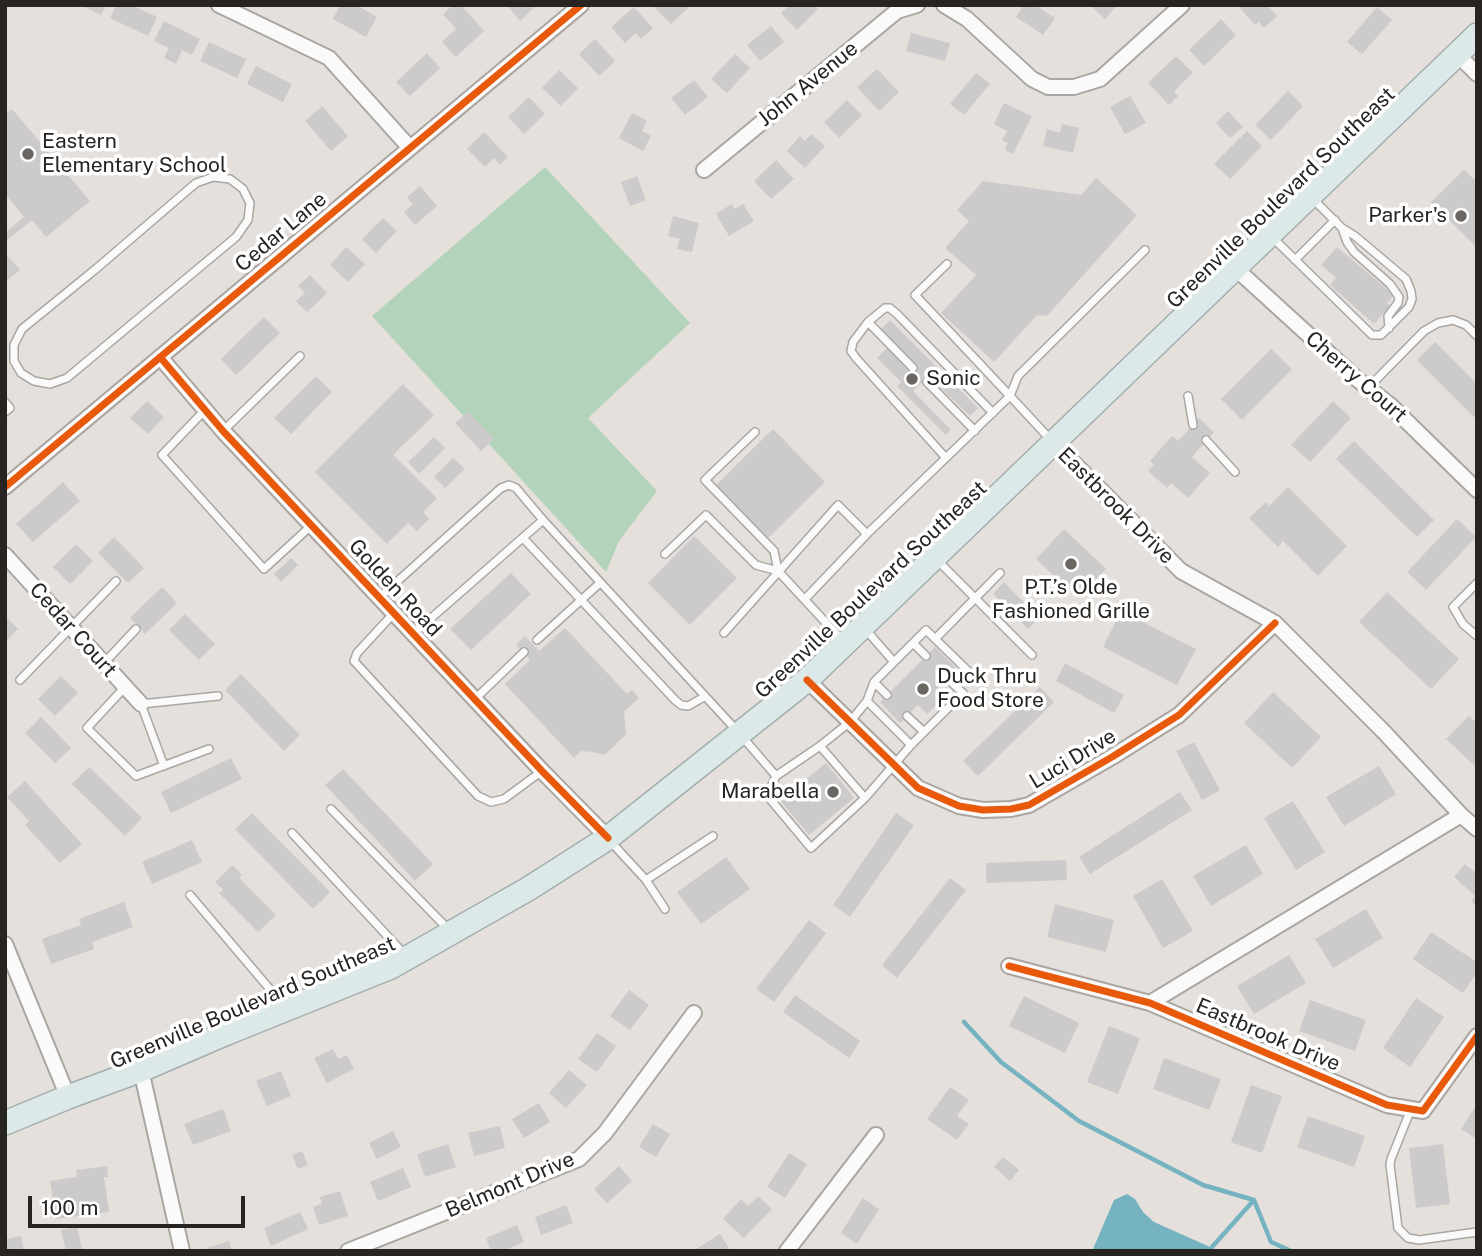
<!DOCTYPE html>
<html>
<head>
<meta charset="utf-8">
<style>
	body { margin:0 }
	#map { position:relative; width:1482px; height:1256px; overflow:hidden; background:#e5e0db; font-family:"Public Sans",sans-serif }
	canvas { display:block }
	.frame { position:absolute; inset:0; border:7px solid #282421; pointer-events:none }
	.scale { position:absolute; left:28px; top:1196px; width:217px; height:32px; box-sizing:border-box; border:4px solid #282421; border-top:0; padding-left:9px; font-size:21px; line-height:24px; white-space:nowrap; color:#282421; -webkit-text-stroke:5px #fff; paint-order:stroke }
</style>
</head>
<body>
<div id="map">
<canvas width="1482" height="1256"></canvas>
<div class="frame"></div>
<div class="scale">100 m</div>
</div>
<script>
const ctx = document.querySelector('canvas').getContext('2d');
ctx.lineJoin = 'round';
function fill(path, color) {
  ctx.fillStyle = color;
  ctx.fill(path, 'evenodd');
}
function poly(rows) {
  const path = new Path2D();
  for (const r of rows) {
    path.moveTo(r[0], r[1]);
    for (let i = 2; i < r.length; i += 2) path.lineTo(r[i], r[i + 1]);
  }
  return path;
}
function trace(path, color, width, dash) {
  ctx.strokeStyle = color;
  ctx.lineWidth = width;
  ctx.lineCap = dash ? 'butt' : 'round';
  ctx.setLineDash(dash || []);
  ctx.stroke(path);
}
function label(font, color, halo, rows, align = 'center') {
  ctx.font = font + ' "Public Sans",sans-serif';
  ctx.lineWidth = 7;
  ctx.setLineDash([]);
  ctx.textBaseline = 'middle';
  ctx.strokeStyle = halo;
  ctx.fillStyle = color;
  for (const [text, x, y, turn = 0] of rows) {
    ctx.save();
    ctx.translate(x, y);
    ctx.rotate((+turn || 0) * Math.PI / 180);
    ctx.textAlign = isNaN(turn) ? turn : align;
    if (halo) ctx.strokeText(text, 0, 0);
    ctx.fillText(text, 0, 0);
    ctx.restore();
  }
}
fill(poly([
	[545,167,690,323,588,418,657,491,619,541,606,572,372,316]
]), '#b4d3bb');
fill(poly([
	[1127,1194,1135,1199,1143,1212,1154,1222,1219,1251,1094,1251,1093,1249,1114,1200]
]), '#75b3c0');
trace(poly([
	[964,1022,1001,1062,1079,1121,1203,1185,1254,1200],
	[1254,1200,1271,1242,1291,1251],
	[1212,1247,1254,1200]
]), '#75b3c0', 4.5);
fill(poly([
	[81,5,106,5,101,15],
	[116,5,131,5,157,17,148,36,110,18],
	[340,5,356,5,377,17,366,37,333,19],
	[453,5,461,5,484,31,456,57,442,42,456,29,443,14],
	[507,5,533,5,535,7,520,21],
	[652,5,688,5,689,7,671,24],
	[789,5,814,5,818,9,797,30,781,13],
	[1024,5,1035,5,1055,18,1043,35,1016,17],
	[1090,5,1117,5,1105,19],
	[1242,5,1267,5,1277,16,1264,28,1259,22,1255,25,1239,7],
	[634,7,653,28,641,39,636,33,625,43,611,27],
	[1377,7,1392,20,1362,54,1347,42],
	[1221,19,1236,35,1204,66,1189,50],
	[164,21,200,39,192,55,182,50,176,64,164,58,169,48,154,41],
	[771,26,784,42,760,61,747,45],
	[911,33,950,43,945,61,906,51],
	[595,39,615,61,599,76,579,54],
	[209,42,246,59,237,78,200,61],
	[427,53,440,68,410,96,396,82],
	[735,54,750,68,727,93,711,79],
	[1176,56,1193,73,1174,91,1178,96,1169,105,1148,83],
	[256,66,292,84,283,102,247,84],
	[877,69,899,92,879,111,857,87],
	[559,70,578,88,561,106,542,88],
	[976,73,990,84,964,115,950,104],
	[694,80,708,97,685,115,671,98],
	[1288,91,1303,106,1271,140,1255,125],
	[1130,96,1146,123,1125,134,1110,107],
	[529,97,545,114,524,134,508,117],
	[847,100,862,115,839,138,824,122],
	[1004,103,1032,116,1013,154,1005,150,1008,143,1002,140,1007,131,994,124],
	[322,106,348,136,331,151,305,121],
	[12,109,90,201,46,237,32,220,5,242,5,233,24,217,5,194,5,114],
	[1228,111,1243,127,1230,138,1216,123],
	[632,113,647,121,642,131,651,136,643,151,619,138],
	[1062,124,1079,128,1073,153,1043,146,1047,129,1060,133],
	[1247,131,1262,146,1230,179,1214,164],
	[484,132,508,157,500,165,494,158,485,167,467,149],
	[811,134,825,146,805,168,787,151,800,136,805,141],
	[776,160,794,179,771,199,754,181],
	[1464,170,1477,182,1477,248,1431,202],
	[637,176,646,200,630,206,621,182],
	[1096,178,1137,215,1047,316,1037,315,994,362,941,313,976,275,945,248,969,221,957,210,983,181,1081,195],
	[420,186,437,206,415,225,404,212,413,204,407,197],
	[732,204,735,209,743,204,754,221,729,236,716,214],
	[673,216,699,223,692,252,677,249,680,239,668,236],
	[383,218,397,231,376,253,362,239],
	[346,247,365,264,348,282,330,265],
	[1337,247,1394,295,1387,303,1392,307,1389,311,1387,310,1374,324,1330,285,1336,278,1321,265],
	[5,253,20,270,5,282],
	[310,275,327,293,307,312,296,301,305,293,298,286],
	[264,317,280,333,236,375,221,359],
	[890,320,978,408,970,416,929,376,913,391,951,430,946,435,897,386,901,382,877,358,889,346,913,370,916,367,880,330],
	[1435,342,1477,384,1477,420,1417,360],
	[1271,349,1292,369,1242,420,1221,399],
	[316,376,332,392,291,434,274,418],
	[403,384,434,415,393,455,437,498,423,512,429,519,417,531,408,523,387,544,315,472],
	[147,401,164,417,148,434,130,418],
	[1333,401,1351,418,1310,462,1291,445],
	[468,412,494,439,481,451,455,423],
	[1199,418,1214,432,1192,457,1210,473,1188,498,1171,483,1167,488,1148,471,1154,465,1150,461,1172,436,1178,441],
	[773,429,825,482,768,538,715,486],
	[434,437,445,448,419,474,408,462],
	[1354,441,1434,520,1417,537,1336,459],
	[453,458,465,469,445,488,434,477],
	[63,482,80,501,33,542,16,524],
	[1288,487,1347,546,1318,576,1283,541,1278,547,1249,518,1266,502,1269,506],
	[1457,519,1476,537,1426,590,1407,572],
	[1064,529,1106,569,1078,598,1036,559],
	[694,536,737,578,690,625,648,583],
	[114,537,144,568,128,583,98,553],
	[76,544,93,561,70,584,53,567],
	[291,558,298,565,281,582,274,574],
	[511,573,531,594,471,650,450,629],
	[1004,582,1039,618,1028,629,993,594],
	[162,587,177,603,145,634,130,618],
	[1387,592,1459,659,1431,689,1359,622],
	[1121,611,1196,649,1177,685,1103,647],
	[185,614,215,644,199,660,169,630],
	[5,616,18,629,5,642],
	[565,628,627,694,632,690,639,698,624,712,626,734,605,755,588,751,585,753,582,750,574,758,505,684,530,660,516,645,525,636,539,651],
	[935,647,956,668,937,686,946,696,927,714,918,705,900,723,880,702],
	[1065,663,1124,695,1114,713,1056,681],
	[241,674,300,735,284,751,225,690],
	[61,676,78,693,55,716,38,699],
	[1040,687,1054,702,978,776,963,761],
	[1273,692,1321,737,1292,768,1244,723],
	[1469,716,1477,723,1477,768,1446,739],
	[41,717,71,748,55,763,25,733],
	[1194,742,1220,790,1202,800,1176,751],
	[231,758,242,779,171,813,161,792],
	[826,763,854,798,809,835,780,800],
	[1379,766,1396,794,1344,826,1326,797],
	[89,767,142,818,125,836,72,784],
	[343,769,433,864,415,881,325,785],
	[25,781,82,844,60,863,25,825,29,821,7,797],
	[1180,792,1192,810,1090,874,1079,857],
	[1293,801,1325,852,1296,870,1264,818],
	[252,813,330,892,313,909,235,829],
	[896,813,914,825,850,917,833,905],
	[192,840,202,862,152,884,142,862],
	[1246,845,1263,874,1211,906,1193,876],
	[726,857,750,889,701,924,677,892],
	[1066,860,1067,880,986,883,986,863],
	[1465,864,1477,874,1477,906,1471,901,1475,896,1454,877],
	[233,865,242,875,239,878,276,915,258,932,219,893,223,890,215,882],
	[950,878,966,890,897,978,882,965],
	[1162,879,1193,931,1163,948,1133,896],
	[124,902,133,927,92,942,94,949,51,964,42,939,81,925,79,919],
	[1055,904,1114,920,1106,952,1047,937],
	[1366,909,1383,938,1333,968,1315,939],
	[809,920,826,933,774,1002,756,989],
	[1431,932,1477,962,1477,972,1463,993,1413,959],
	[1289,955,1306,983,1254,1014,1237,986],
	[629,990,649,1005,630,1030,610,1016],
	[795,995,860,1041,849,1058,783,1012],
	[1024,996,1079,1023,1065,1053,1009,1026],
	[1416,998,1444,1017,1410,1067,1383,1048],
	[1310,1000,1366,1020,1355,1051,1299,1031],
	[1109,1026,1140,1038,1118,1094,1087,1082],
	[597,1033,616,1046,597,1072,578,1059],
	[333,1049,339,1059,347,1055,354,1069,327,1083,314,1058],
	[1164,1058,1221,1079,1209,1110,1153,1089],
	[569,1070,587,1085,566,1108,549,1093],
	[281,1071,291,1096,267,1106,256,1081],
	[1251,1085,1282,1096,1262,1153,1231,1142],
	[950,1087,969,1100,957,1116,969,1124,957,1140,927,1119],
	[539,1103,550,1122,524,1138,512,1119],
	[1477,1104,1477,1139,1461,1129],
	[223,1109,231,1131,193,1145,184,1124],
	[1308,1116,1365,1136,1354,1167,1297,1147],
	[653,1124,670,1134,656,1157,639,1147],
	[500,1126,505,1148,474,1156,468,1133],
	[393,1131,401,1147,377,1159,369,1143],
	[448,1144,456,1167,425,1177,417,1154],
	[1443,1144,1450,1204,1416,1208,1409,1148],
	[302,1151,308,1165,298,1169,292,1155],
	[789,1153,807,1164,785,1198,767,1187],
	[1003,1157,1019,1170,1010,1181,994,1167],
	[107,1166,108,1177,104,1177,109,1212,56,1219,50,1181,77,1177,76,1170],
	[619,1166,632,1181,607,1203,594,1189],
	[403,1168,411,1187,378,1201,370,1182],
	[340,1191,348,1216,319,1225,313,1207,322,1204,320,1197],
	[758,1196,772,1209,744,1238,723,1219,741,1199,748,1206],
	[863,1198,879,1209,857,1244,841,1233],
	[566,1205,573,1223,541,1235,535,1217],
	[300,1212,308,1229,271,1246,264,1228],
	[517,1225,524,1242,504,1251,491,1251,486,1238],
	[77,1226,82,1250,66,1251,61,1230],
	[720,1234,731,1251,693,1251],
	[21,1236,24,1251,5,1251,5,1239],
	[229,1241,232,1251,208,1251,207,1248]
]), '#cccaca');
const service = poly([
	[213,177,230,179,243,189,250,203,248,220,236,237,67,378,50,384,34,381,21,373,14,361,14,345,22,329,97,268,196,183,213,177],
	[1342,228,1347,242,1354,252,1390,284,1399,297,1398,303,1388,316,1389,328],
	[1272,237,1372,335,1381,335,1409,307,1412,299,1411,291,1406,279,1355,236,1342,228,1313,199],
	[1295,260,1335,220],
	[947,264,915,295,1010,396,1018,376,1145,250],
	[868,322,885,308,890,308,898,315,993,413],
	[913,368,868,322,853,342,851,351,856,358,946,458],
	[927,382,975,431],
	[1368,388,1424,331,1438,323,1453,320,1466,325,1477,336],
	[1188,396,1193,425],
	[5,402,10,408,5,412],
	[204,411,162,455,264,569,312,525],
	[223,431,300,356],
	[755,432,705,480,774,551,778,571,842,640],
	[1206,440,1235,472],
	[543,520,739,733,776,776,820,746,850,722,867,701,911,745],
	[523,538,675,700,681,705,688,706,704,697],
	[665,554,706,515,756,565,778,571],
	[937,560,1032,655],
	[1477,583,1453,607,1463,624,1477,636],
	[380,597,501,488,509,485,516,488,543,520,413,634],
	[805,599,867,534,1010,396,1050,439],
	[394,613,357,653,354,661,478,796,491,802,504,799,542,771],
	[866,630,894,662],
	[724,633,838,505,867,534],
	[935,639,1000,573],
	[537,640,600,583],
	[913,643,926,656],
	[104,663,136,629],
	[20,680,116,581],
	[874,682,887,695],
	[125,687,87,728,136,776,209,749],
	[475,699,524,652],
	[907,716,924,732],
	[164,766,141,704,218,696],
	[776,776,771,787,770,799,811,848,865,798,820,746],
	[865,798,911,745,963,693,953,684,967,670,926,630,874,682,867,701],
	[331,809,448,929],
	[292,833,406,956],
	[611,842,646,880,713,836],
	[646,880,665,909],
	[190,895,285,1007],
	[1411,1109,1391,1159,1390,1165,1398,1228,1408,1238,1419,1240,1477,1232]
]);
const minor = poly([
	[219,5,329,58,410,148],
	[944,5,967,19,1032,79,1048,87,1074,87,1100,79,1182,5],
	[1457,54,1477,74],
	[704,170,897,11,917,5],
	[1234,267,1358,380,1390,405,1477,490],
	[160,357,223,431,542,771,608,838],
	[1053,442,1181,571,1275,623,1384,732,1461,815],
	[5,487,581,5],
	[5,555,141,704],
	[807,680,918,788,959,806,983,810,1011,809,1029,805,1112,757,1179,715,1275,623],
	[5,944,68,1097],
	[1009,966,1150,1003,1387,1105,1423,1111,1477,1036],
	[1150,1003,1461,815,1477,829],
	[141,1070,182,1251],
	[348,1251,579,1159,605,1133,694,1013],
	[787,1251,876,1135]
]);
const trunk = poly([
	[5,1123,68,1097,141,1070,227,1033,391,967,528,889,608,838,807,680,1477,35]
]);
trace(service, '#aaa6a2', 10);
trace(minor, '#aaa6a2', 18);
trace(trunk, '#a1afae', 26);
trace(service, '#fbfafa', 7);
trace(minor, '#fbfafa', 14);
trace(trunk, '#dde8e8', 23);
trace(poly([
	[160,357,223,431,542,771,608,838],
	[5,487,581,5],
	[807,680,918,788,959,806,983,810,1011,809,1029,805,1112,757,1179,715,1275,623],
	[1009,966,1150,1003,1387,1105,1423,1111,1477,1036]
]), '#e8590c', 7);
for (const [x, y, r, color] of [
	[28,154,7,"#6a6662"],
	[1461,216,7,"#6a6662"],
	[912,379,7,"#6a6662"],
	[1071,564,7,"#6a6662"],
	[923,689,7,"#6a6662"],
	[833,792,7,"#6a6662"]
]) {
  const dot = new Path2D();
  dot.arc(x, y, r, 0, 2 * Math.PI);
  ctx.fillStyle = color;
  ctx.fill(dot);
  trace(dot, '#fff', 2.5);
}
label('21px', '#282421', '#fff', [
	["John Avenue",808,84,-39],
	["Greenville Boulevard Southeast",1281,198,-44],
	["Cedar Lane",281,232,-40],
	["Cherry Court",1356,377,41],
	["Eastbrook Drive",1116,506,45],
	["Golden Road",395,588,47],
	["Greenville Boulevard Southeast",871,590,-43],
	["Cedar Court",73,630,48],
	["Luci Drive",1073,759,-31],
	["Greenville Boulevard Southeast",253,1003,-23],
	["Eastbrook Drive",1268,1035,23],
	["Belmont Drive",510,1185,-23]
]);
label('21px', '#282421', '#fff', [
	["Eastern",42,142],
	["Elementary School",42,166],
	["Parker's",1447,216,"right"],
	["Sonic",926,379],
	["P.T.’s Olde",1071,588,"center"],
	["Fashioned Grille",1071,612,"center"],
	["Duck Thru",937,677],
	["Food Store",937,701],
	["Marabella",819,792,"right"]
], 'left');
</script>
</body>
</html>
